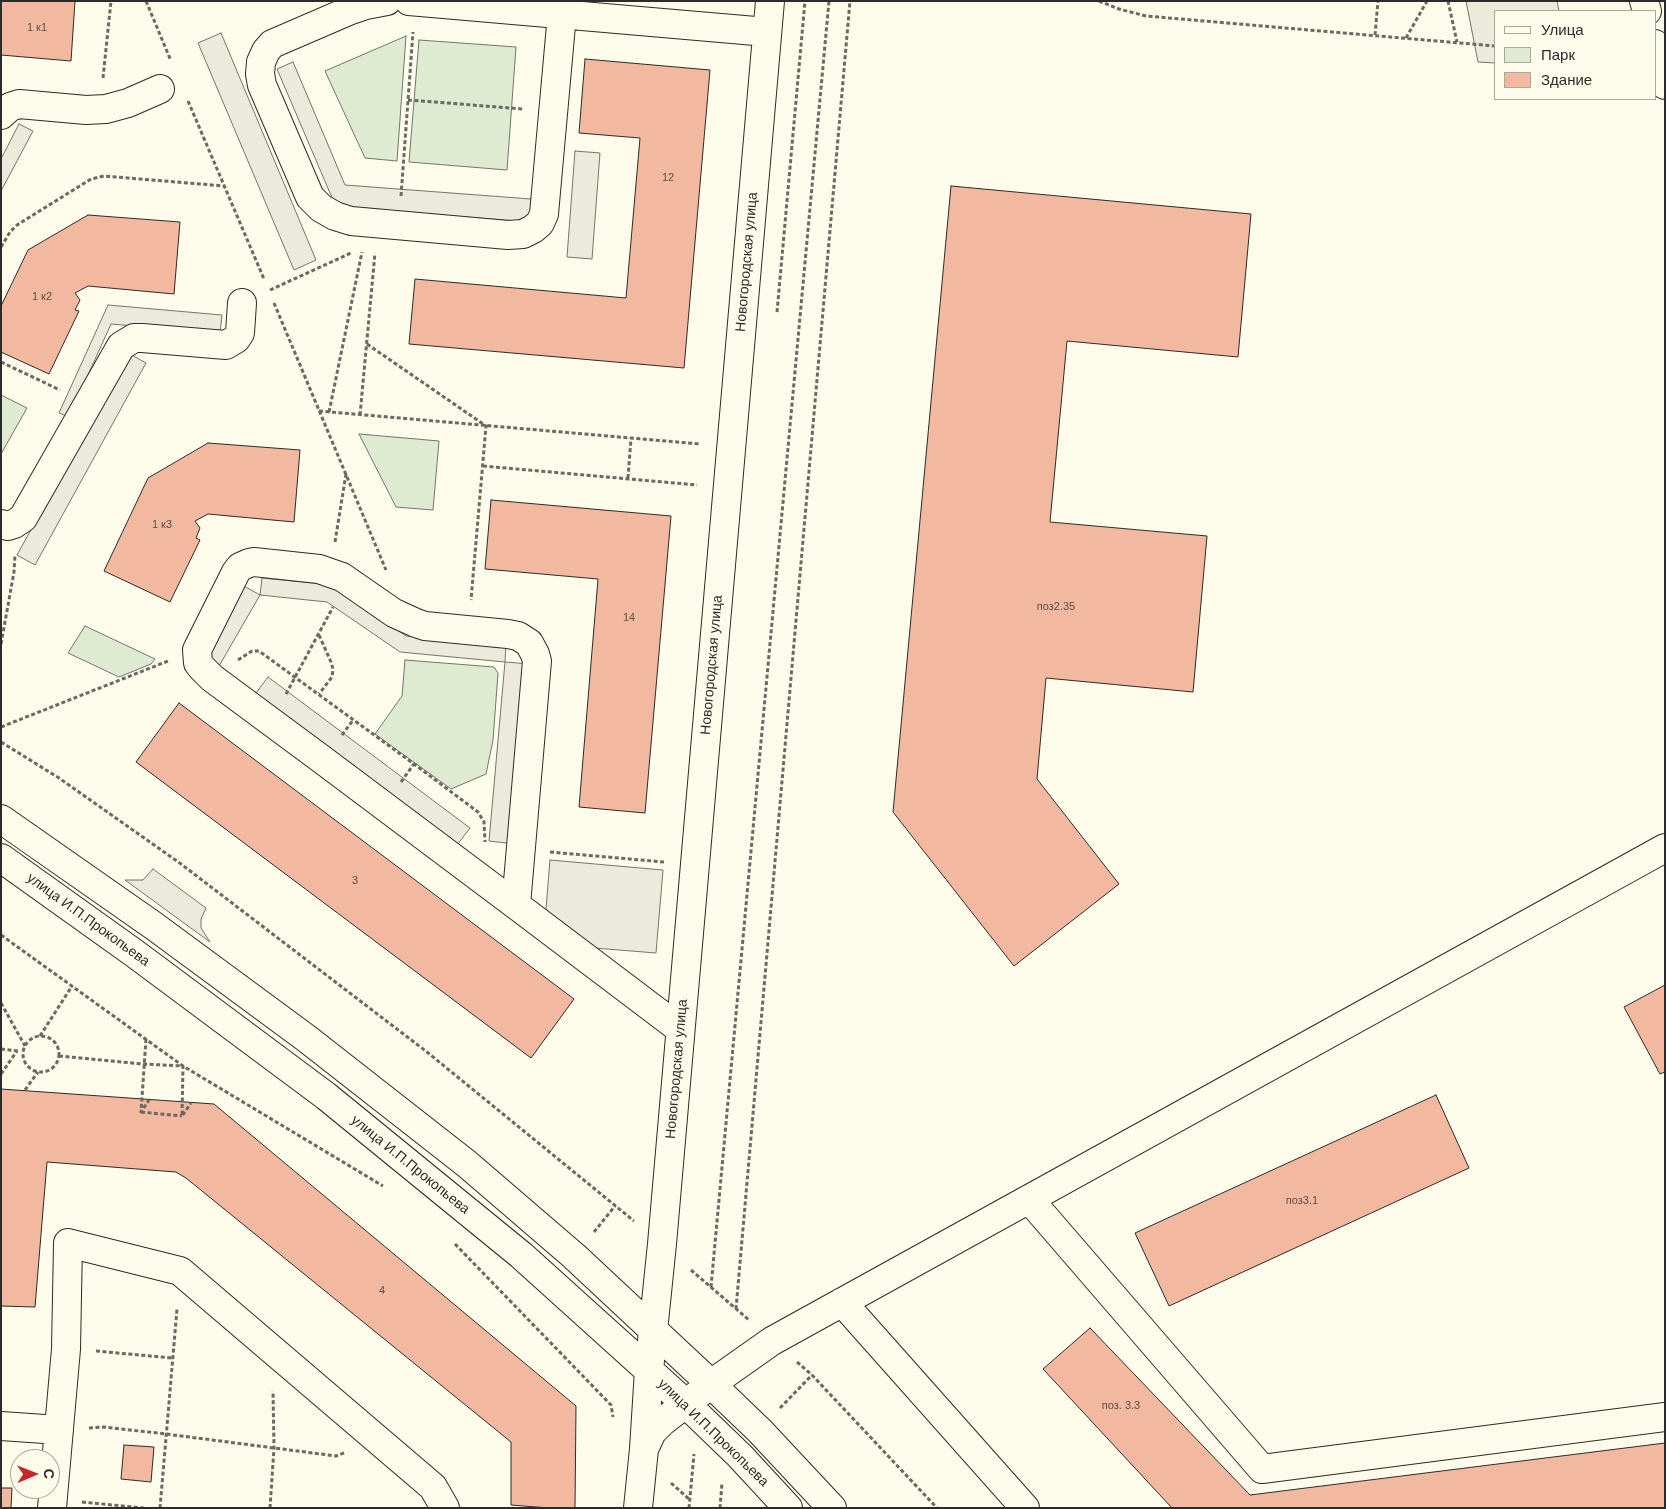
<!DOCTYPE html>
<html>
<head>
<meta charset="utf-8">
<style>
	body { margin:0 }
	#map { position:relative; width:1666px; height:1509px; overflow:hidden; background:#fdfbea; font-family:Helvetica,sans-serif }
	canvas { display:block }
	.frame { position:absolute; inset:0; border:2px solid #2b2b2b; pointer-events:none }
	.legend { position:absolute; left:1494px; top:10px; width:162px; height:90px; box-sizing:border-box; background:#fdfbea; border:1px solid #a9a89e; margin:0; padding:6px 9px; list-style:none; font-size:15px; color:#2b2b2b }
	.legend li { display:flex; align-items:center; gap:10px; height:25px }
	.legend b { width:25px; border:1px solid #a9a89e }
	.north { position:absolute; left:10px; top:1449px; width:50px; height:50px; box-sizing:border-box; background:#fdfbea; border:1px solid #a9a89e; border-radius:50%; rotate:89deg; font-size:14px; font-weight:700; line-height:20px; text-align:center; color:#2b2b2b }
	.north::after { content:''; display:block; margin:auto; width:18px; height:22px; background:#c62828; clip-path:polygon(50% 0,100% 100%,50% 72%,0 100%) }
</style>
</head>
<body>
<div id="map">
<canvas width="1666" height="1509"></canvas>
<div class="frame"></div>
<ul class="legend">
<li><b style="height:6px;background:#fdfbea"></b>Улица</li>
<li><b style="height:14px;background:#deebd1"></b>Парк</li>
<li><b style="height:14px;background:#f2b8a0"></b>Здание</li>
</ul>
<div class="north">С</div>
</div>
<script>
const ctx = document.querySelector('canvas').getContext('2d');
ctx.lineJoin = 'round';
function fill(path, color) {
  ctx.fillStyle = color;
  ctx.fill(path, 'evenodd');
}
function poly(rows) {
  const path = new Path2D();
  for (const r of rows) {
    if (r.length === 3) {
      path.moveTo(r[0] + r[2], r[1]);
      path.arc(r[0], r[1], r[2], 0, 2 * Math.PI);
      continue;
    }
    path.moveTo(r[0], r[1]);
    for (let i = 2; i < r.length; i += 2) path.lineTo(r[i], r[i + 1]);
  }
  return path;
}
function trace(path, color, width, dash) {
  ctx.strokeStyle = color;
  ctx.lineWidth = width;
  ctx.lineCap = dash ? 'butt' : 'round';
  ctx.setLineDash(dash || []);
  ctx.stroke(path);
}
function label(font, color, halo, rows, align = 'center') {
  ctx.font = font + ' Helvetica,sans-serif';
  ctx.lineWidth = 4;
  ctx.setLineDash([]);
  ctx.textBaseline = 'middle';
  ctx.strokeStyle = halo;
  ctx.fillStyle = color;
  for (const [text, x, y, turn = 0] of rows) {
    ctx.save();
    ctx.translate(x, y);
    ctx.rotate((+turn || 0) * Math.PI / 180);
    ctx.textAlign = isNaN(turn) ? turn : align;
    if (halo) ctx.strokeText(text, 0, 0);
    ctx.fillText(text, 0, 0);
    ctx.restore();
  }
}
const green = poly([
	[406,36,397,161,365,158,325,71,406,36],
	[419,40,516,47,507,170,409,162,419,40],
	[1,395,27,408,1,454,1,395],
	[359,434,439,441,433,510,396,507,359,434],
	[85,626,155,659,151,664,119,677,68,653,85,626],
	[405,660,494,667,498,673,493,740,486,774,451,789,375,734,402,696,405,660]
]);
fill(green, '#deebd1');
trace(green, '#74746e', 1);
const parking = poly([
	[1466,1,1557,1,1559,11,1495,11,1495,63,1478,62,1466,1],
	[221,33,316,260,294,270,198,43,221,33],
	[293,62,345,185,531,199,530,222,336,207,277,69,293,62],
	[19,124,33,131,1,191,1,159,19,124],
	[575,151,600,153,592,259,567,257,575,151],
	[108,305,222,315,220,333,111,324,69,417,59,413,108,305],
	[128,353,146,363,35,565,17,555,128,353],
	[262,578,333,585,406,636,506,644,505,662,530,664,515,844,489,841,505,662,400,652,327,602,260,595,219,666,203,656,244,586,260,595,262,578],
	[268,677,470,828,457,845,256,693,268,677],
	[550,860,663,870,656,953,582,947,545,921,550,860],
	[153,869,206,908,201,919,201,928,210,942,125,880,143,880,153,869]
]);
fill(parking, '#eceadb');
trace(parking, '#74746e', 1);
const building = poly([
	[1,1,75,1,71,61,1,55,1,1],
	[585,59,710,70,684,368,409,344,415,279,626,298,640,138,579,133,585,59],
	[951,186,1251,214,1238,357,1067,341,1050,522,1207,536,1193,692,1046,678,1037,779,1119,884,1014,966,893,812,951,186],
	[88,215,180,222,174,294,88,286,75,293,80,300,75,310,79,311,49,374,1,352,1,306,28,250,88,215],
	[208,443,300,450,294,522,208,514,195,521,200,528,196,538,200,540,170,602,104,571,148,478,208,443],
	[491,500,671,516,645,813,579,807,598,579,485,569,491,500],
	[179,703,574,999,531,1058,136,762,179,703],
	[1665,985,1665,1072,1660,1074,1624,1007,1665,985],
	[1,1089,214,1104,576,1406,575,1508,549,1508,511,1505,511,1442,186,1178,176,1172,47,1162,35,1307,1,1306,1,1089],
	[1436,1095,1469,1168,1169,1306,1135,1233,1436,1095],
	[1090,1328,1250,1495,1665,1443,1665,1508,1172,1508,1043,1369,1090,1328],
	[124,1445,154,1447,151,1482,121,1479,124,1445],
	[1,1488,12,1488,11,1508,1,1508,1,1488]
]);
fill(building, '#f2b8a0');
trace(building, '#2b2b2b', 1);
const minor = poly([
	[387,1,366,5,351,10,272,44,266,51,261,62,260,74,262,85,310,197,321,208,335,216,351,221,508,235,523,234,533,229,540,223,544,214,562,14],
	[409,1,767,32],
	[1644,1,1647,11],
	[1655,44,1665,85],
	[1,115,10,107,19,104,86,110,106,109,128,103,160,89],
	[1,524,8,526,14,524,23,518,121,346,134,338,142,338,226,345,236,339,240,333,242,303],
	[1,819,154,926,306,1038,467,1164,574,1256,711,1384,760,1431,832,1508],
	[1,858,134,953,326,1096,521,1255,685,1403,740,1456,788,1508],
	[516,905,537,661,535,654,529,643,518,636,508,634,425,626,416,623,394,613,342,577,319,569,254,562,249,563,240,567,236,572,197,650,198,663,202,668,212,678,324,761,516,905,680,1029],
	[1029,1199,1262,1469,1665,1417],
	[842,1302,1025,1508],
	[1,1426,59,1430],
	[644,1449,652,1432,662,1422,711,1384,772,1341,1665,848],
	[52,1508,66,1349,68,1243,180,1271,433,1487,445,1508],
	[638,1508,644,1449,649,1370,662,1244,770,1]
]);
trace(minor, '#2b2b2b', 30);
trace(poly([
	[146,1,171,61],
	[1099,1,1119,9,1146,16,1495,46],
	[1448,1,1457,42],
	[1375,35,1378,1],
	[1406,38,1427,1],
	[103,78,111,1],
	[408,100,523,109],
	[188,101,264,279],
	[401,196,413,32],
	[1,247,10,232,17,225,91,179,104,176,224,186],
	[270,290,351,253],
	[274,303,386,570],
	[777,312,805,1],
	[367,344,486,426,471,600],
	[1,362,60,390],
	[319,411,700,444],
	[329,412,362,252],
	[360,415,375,253],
	[483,466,697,485],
	[628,478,631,438],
	[335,542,346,474],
	[319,635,331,662,333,669,332,677,319,694],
	[1,644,14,572,15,555],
	[238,660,252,651,259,651,414,764,478,812,484,822,485,842],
	[286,694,333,607],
	[1,727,168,661],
	[342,735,353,720],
	[1,742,59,778,181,864,427,1052,634,1221],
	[401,782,414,764],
	[550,852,664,862],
	[1,935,183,1066,383,1186],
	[1,1003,25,1046],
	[40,1036,72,986],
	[41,1054,18],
	[146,1039,141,1112,149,1100],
	[1,1049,18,1051],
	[59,1056,143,1064,183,1066,182,1116,191,1103],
	[1,1074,17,1051],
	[25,1090,38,1072],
	[141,1112,182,1116],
	[594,1232,615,1206],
	[455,1244,611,1405,613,1417],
	[691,1270,749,1320],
	[711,1287,829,1],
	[736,1309,850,1],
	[96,1351,172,1358],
	[797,1362,812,1375,937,1508],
	[780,1408,812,1375],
	[89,1428,104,1427,166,1434,336,1456,346,1452],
	[671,1483,689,1499],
	[82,1502,144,1508],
	[160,1508,177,1309],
	[270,1508,274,1448,273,1391],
	[689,1508,694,1454],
	[720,1508,722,1483]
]), '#6a6964', 3, [4, 2.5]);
trace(minor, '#fdfbea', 28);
label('11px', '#5d4e48', null, [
	["1 к1",37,28],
	["12",668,178],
	["1 к2",42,297],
	["1 к3",162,525],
	["поз2.35",1056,607],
	["14",629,618],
	["3",355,881],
	["поз3.1",1302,1201],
	["4",382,1291],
	["поз. 3.3",1121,1406]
]);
label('14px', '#2b2b2b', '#fdfbea', [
	["Новогородская улица",747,262,-85],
	["Новогородская улица",712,665,-85],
	["улица И.П.Прокопьева",88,920,36],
	["Новогородская улица",677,1069,-85],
	["улица И.П.Прокопьева",410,1165,39],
	["улица И.П.Прокопьева",713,1433,44]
]);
</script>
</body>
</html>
